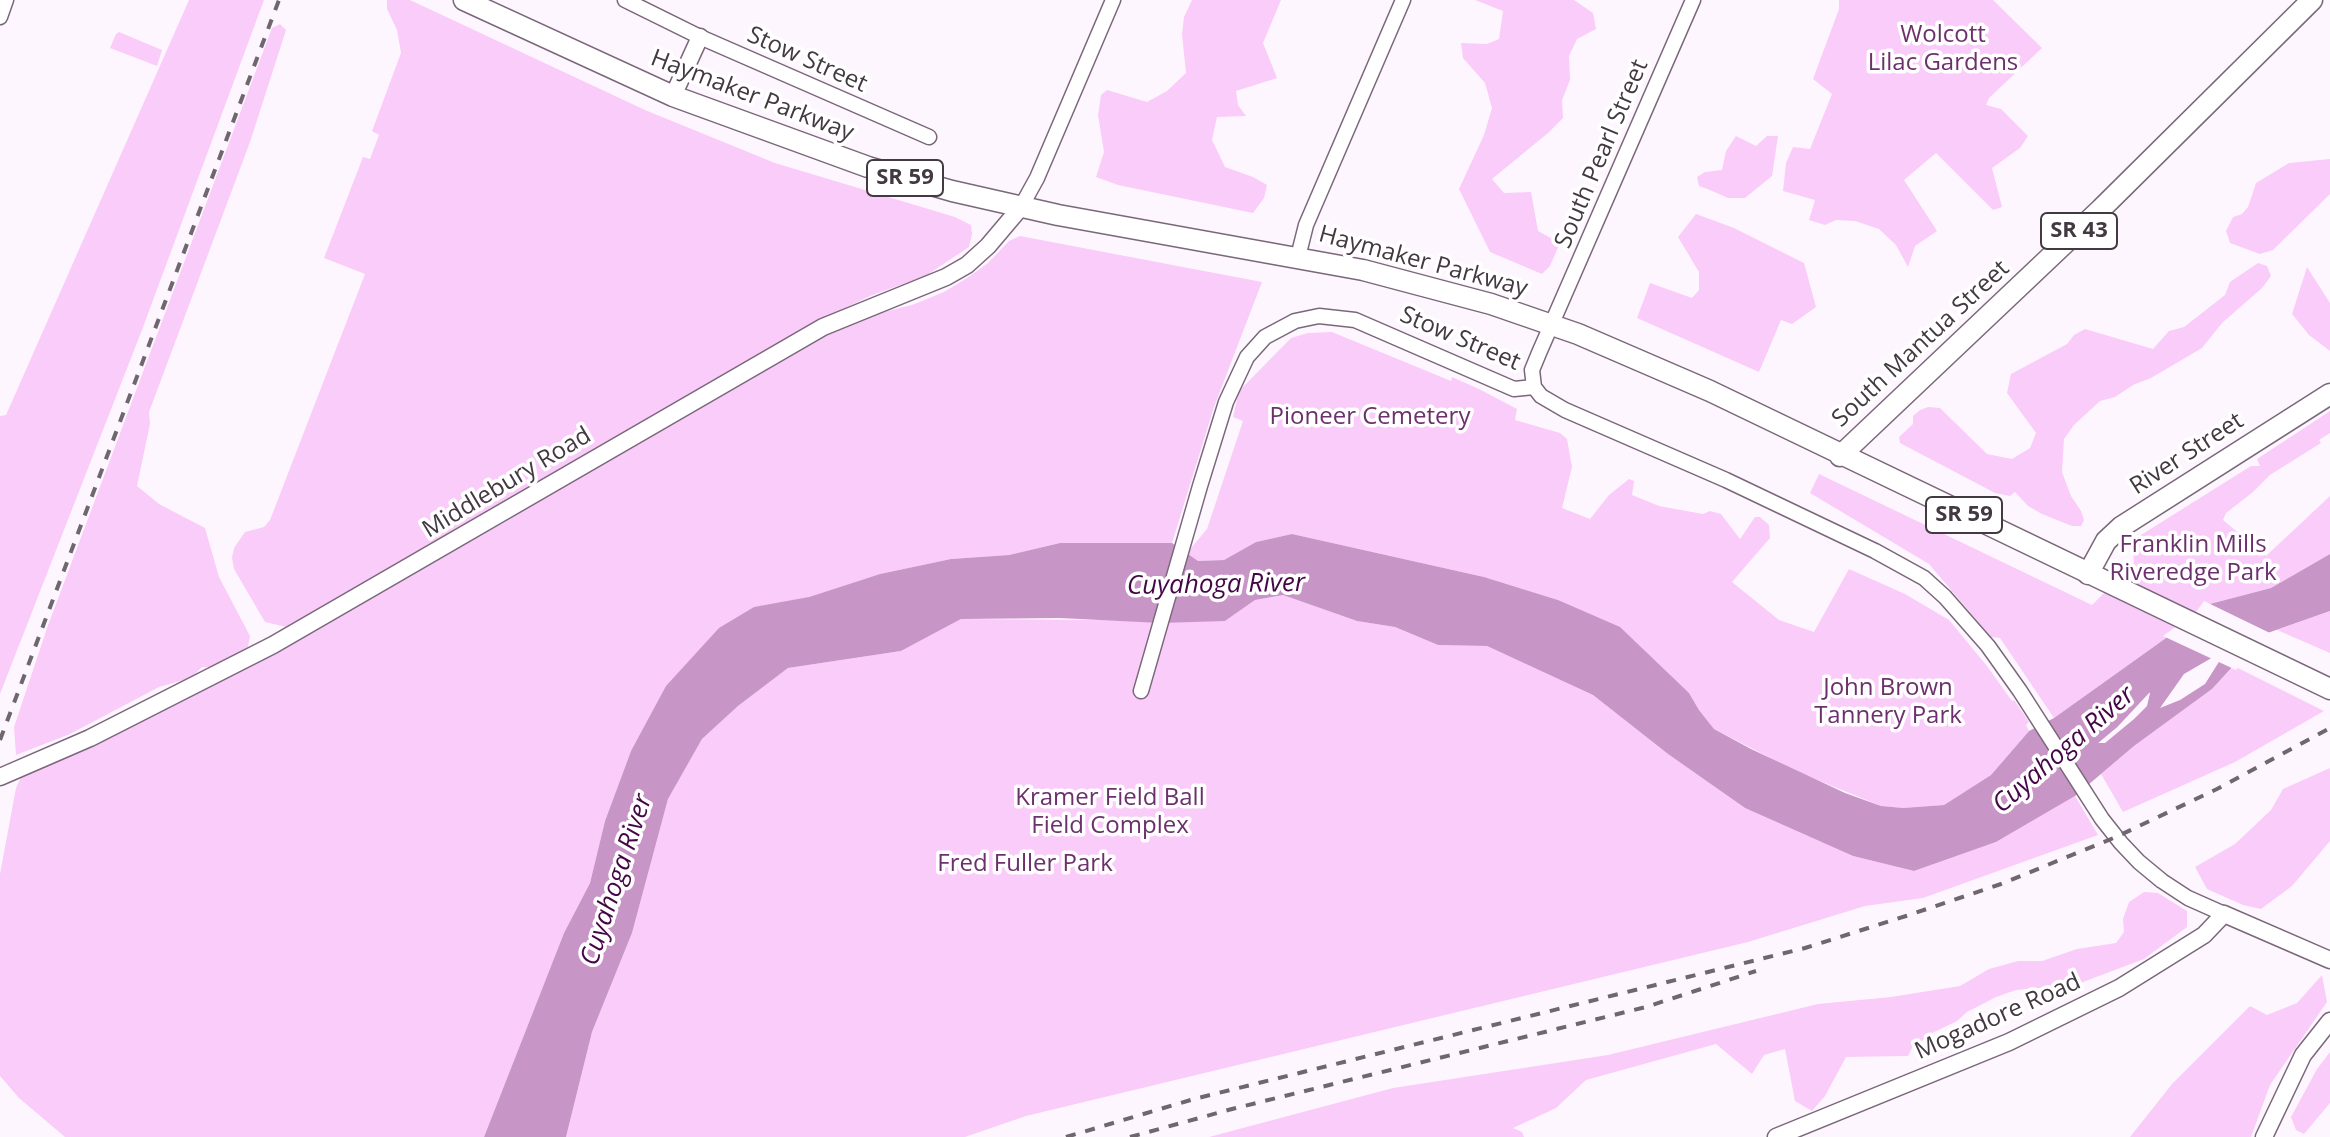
<!DOCTYPE html>
<html>
<head>
<meta charset="utf-8">
<style>
	body { margin:0 }
	canvas { display:block; background:#fef6fe }
</style>
</head>
<body>
<canvas width="2330" height="1137"></canvas>
<script>
const ctx = document.querySelector('canvas').getContext('2d');
ctx.lineJoin = 'round';
function fill(path, color) {
  ctx.fillStyle = color;
  ctx.fill(path, 'evenodd');
}
function poly(rows) {
  const path = new Path2D();
  for (const r of rows) {
    path.moveTo(r[0], r[1]);
    for (let i = 2; i < r.length; i += 2) path.lineTo(r[i], r[i + 1]);
  }
  return path;
}
function trace(path, color, width, dash) {
  ctx.strokeStyle = color;
  ctx.lineWidth = width;
  ctx.lineCap = dash ? 'butt' : 'round';
  ctx.setLineDash(dash || []);
  ctx.stroke(path);
}
function label(font, color, halo, rows, align = 'center') {
  ctx.font = font + ' "Open Sans",sans-serif';
  ctx.lineWidth = 7;
  ctx.setLineDash([]);
  ctx.textBaseline = 'middle';
  ctx.strokeStyle = halo;
  ctx.fillStyle = color;
  for (const [text, x, y, turn = 0] of rows) {
    ctx.save();
    ctx.translate(x, y);
    ctx.rotate((+turn || 0) * Math.PI / 180);
    ctx.textAlign = isNaN(turn) ? turn : align;
    if (halo) ctx.strokeText(text, 0, 0);
    ctx.fillText(text, 0, 0);
    ctx.restore();
  }
}
fill(poly([
	[189,0,264,0,142,330,0,694,0,416,6,415],
	[387,0,410,0,645,110,775,163,955,217,971,225,972,234,969,247,927,275,870,296,811,324,291,628,265,622,234,569,232,558,234,548,245,532,264,527,270,520,365,274,324,258,363,157,370,159,379,135,372,131,401,53,397,30,387,9],
	[1192,0,1281,0,1263,43,1277,78,1236,91,1238,105,1246,116,1217,117,1212,140,1225,167,1253,177,1267,185,1264,198,1253,213,1118,185,1096,177,1104,152,1098,115,1101,95,1107,90,1147,102,1167,91,1186,73,1182,34,1184,17],
	[1475,0,1574,0,1593,13,1596,29,1577,39,1569,56,1570,80,1562,100,1563,118,1548,133,1492,179,1504,193,1531,192,1538,231,1560,243,1550,266,1542,274,1490,252,1459,189,1484,135,1492,108,1485,83,1463,58,1461,43,1487,44,1499,39,1503,11],
	[1839,0,1993,0,2042,48,1989,98,1986,105,2001,109,2028,136,2020,148,1992,168,2002,207,1993,210,1936,153,1904,180,1937,231,1915,246,1908,267,1896,245,1879,229,1855,221,1836,220,1825,225,1809,220,1815,200,1783,191,1786,163,1793,147,1810,149,1832,94,1813,79,1839,9],
	[280,24,286,30,250,142,149,412,150,424,137,486,159,504,205,528,219,577,250,636,248,647,246,652,213,667,202,667,191,678,159,687,70,734,16,755,14,727,47,628,272,28],
	[119,32,162,50,157,66,110,48,116,34],
	[1736,136,1756,146,1767,136,1778,136,1772,176,1745,198,1728,198,1710,190,1699,186,1697,177,1705,172,1722,170,1726,151],
	[2330,159,2330,194,2273,250,2260,254,2230,243,2226,231,2233,217,2242,214,2248,207,2256,183,2289,163],
	[1696,214,1734,228,1804,263,1816,307,1792,324,1781,320,1759,372,1637,318,1650,283,1692,298,1699,290,1699,272,1678,237],
	[1020,236,1262,282,1214,407,1172,543,1060,543,1009,555,951,559,880,574,809,597,631,751,605,821,590,883,564,933,484,1137,65,1137,19,1098,0,1076,0,874,16,788,21,777,29,771,173,705,292,643,505,522,608,459,818,339,863,317,912,305,944,292,967,278,988,263,1009,241],
	[2258,263,2267,266,2271,276,2262,288,2222,323,2202,348,2151,378,2133,385,2115,397,2100,401,2074,425,2064,439,2062,472,2071,496,2081,511,2084,520,2081,526,2072,526,2042,514,2028,506,2015,492,2010,496,1995,493,1900,443,1899,437,1913,424,1913,416,1920,410,1928,407,1940,408,1987,454,2012,459,2030,448,2036,433,2007,393,2011,374,2067,344,2074,335,2085,329,2153,349,2169,331,2184,327,2225,295,2230,282],
	[2307,267,2330,303,2330,351,2309,335,2292,314],
	[1332,332,1451,381,1452,377,1479,389,1517,409,1515,420,1560,433,1567,439,1572,467,1562,508,1590,519,1609,495,1629,479,1634,481,1632,495,1659,506,1703,514,1710,511,1721,514,1740,539,1755,517,1760,517,1769,525,1770,538,1732,582,1779,620,1814,632,1849,569,1905,594,1949,620,1987,666,2012,701,2014,700,2029,722,2026,725,2029,731,1991,775,1944,805,1903,808,1881,806,1798,772,1714,729,1699,710,1689,693,1558,600,1484,577,1292,534,1256,542,1224,560,1198,561,1186,554,1207,529,1243,421,1233,417,1239,391,1291,338,1308,333],
	[2330,411,2330,433,2319,440,2321,443,2270,475,2253,492,2226,513,2223,520,2266,556,2330,496,2330,554,2271,588,2206,605,2198,615,2054,718,2000,638,1991,637,1929,564,1810,493,1819,474,2092,605,2134,563,2133,553,2141,535,2243,471,2251,466,2260,466,2257,459],
	[1283,595,1357,621,1395,627,1438,645,1487,646,1593,695,1668,754,1745,808,1853,856,1914,871,1996,842,2075,796,2098,835,1923,898,1865,906,1748,942,1026,1116,965,1137,566,1137,592,1032,632,933,668,799,702,739,738,706,788,668,901,651,961,619,1225,621,1255,600],
	[2330,611,2330,653,2277,630],
	[2234,666,2324,711,2235,762,2123,812,2101,774,2134,746,2212,689],
	[2330,768,2330,841,2292,886,2261,909,2243,905,2207,889,2195,867,2235,844,2271,810,2283,789],
	[2144,892,2158,893,2187,911,2187,927,2144,959,2075,985,2016,990,1996,997,1967,1012,1957,1021,1930,1034,1921,1042,1914,1044,1908,1056,1846,1057,1825,1096,1812,1111,1795,1101,1785,1049,1764,1055,1752,1074,1716,1044,1586,1080,1556,1108,1513,1128,1522,1132,1524,1137,1209,1137,1393,1088,1608,1055,1818,1004,1891,997,1960,986,1989,969,2018,961,2042,961,2077,949,2116,943,2124,932,2123,919,2129,902],
	[2322,975,2327,1002,2270,1085,2251,1137,2130,1137,2172,1084,2250,1006,2267,1015,2297,1003],
	[2330,1052,2330,1103,2304,1134,2296,1130,2291,1117,2317,1069]
]), '#faccf9');
fill(poly([
	[1292,534,1484,577,1558,600,1620,627,1689,693,1699,710,1714,729,1751,749,1845,793,1881,806,1903,808,1944,805,1991,775,2029,731,2054,718,2159,643,2198,615,2206,605,2271,588,2330,554,2330,611,2262,635,2212,689,2134,746,2075,796,1996,842,1914,871,1853,856,1745,808,1668,754,1593,695,1487,646,1438,645,1395,627,1357,621,1283,595,1255,600,1225,621,1160,623,1060,618,961,619,901,651,788,668,738,706,702,739,668,799,632,933,592,1032,566,1137,484,1137,564,933,590,883,605,821,631,751,666,686,719,628,754,607,809,597,880,574,951,559,1009,555,1060,543,1172,543,1198,561,1224,560,1256,542],
	[2227,649,2205,684,2180,700,2160,708,2184,674],
	[2144,689,2150,693,2147,706,2134,719,2105,743,2088,743,2107,715,2123,699]
]), '#c895c7');
fill(poly([
	[2204,601,2274,635,2265,639,2236,670,2163,636,2196,612]
]), '#fef6fe');
trace(poly([
	[2073,747,2109,717,2151,672]
]), '#c895c7', 26);
const minor = poly([
	[625,0,700,37,929,137],
	[0,17,6,0],
	[1021,207,1037,178,1113,0],
	[1298,257,1306,225,1403,0],
	[1534,387,1532,370,1539,353,1693,0],
	[1141,691,1200,486,1226,402,1247,357,1265,337,1295,321,1319,316,1355,320,1514,389,1534,387,1541,396,1565,410,1726,480,1875,551,1924,578,1945,597,1988,646,2020,691,2102,819,2121,843,2139,862,2162,881,2188,898,2224,914]
]);
const tertiary = poly([
	[673,96,700,37],
	[0,777,90,738,273,645,823,327,946,277,967,265,988,246,1021,207],
	[1776,1137,2009,1042,2119,988,2204,935,2224,914,2330,960],
	[2264,1137,2303,1055,2330,1021]
]);
const primary = poly([
	[464,0,673,96,868,167,952,191,1058,215,1363,270,1491,304,1578,334,1710,391,2330,689],
	[1840,456,2101,209,2312,0],
	[2088,574,2106,541,2121,527,2330,394]
]);
trace(minor, '#7a687a', 17);
trace(tertiary, '#7a687a', 19);
trace(primary, '#7a687a', 23);
trace(minor, '#fff', 14);
trace(tertiary, '#fff', 16);
trace(primary, '#fff', 20);
trace(poly([
	[0,740,279,0],
	[1066,1137,1194,1099,1805,948,1906,916,2001,884,2116,837,2217,789,2330,728],
	[1130,1137,1232,1109,1646,1007,1756,971]
]), '#6f666e', 4, [10, 10]);
for (const [x, y, w] of [
	[905,178,76],
	[2079,231,76],
	[1964,515,76]
]) {
  const box = new Path2D();
  box.roundRect(x - w / 2, y - 18, w, 36, 6);
  ctx.fillStyle = '#fff';
  ctx.fill(box);
  trace(box, '#423941', 2);
}
label('bold 22px', '#423941', null, [
	["SR 59",905,178],
	["SR 43",2079,231],
	["SR 59",1964,515]
]);
label('24px', '#6c306d', '#fff', [
	["Wolcott",1943,35],
	["Lilac Gardens",1943,63],
	["Pioneer Cemetery",1370,417],
	["Franklin Mills",2193,545],
	["Riveredge Park",2193,573],
	["John Brown",1888,688],
	["Tannery Park",1888,716],
	["Kramer Field Ball",1110,798],
	["Field Complex",1110,826],
	["Fred Fuller Park",1025,864]
]);
label('24px', '#423941', '#fff', [
	["Stow Street",807,60,24],
	["Haymaker Parkway",752,96,21],
	["South Pearl Street",1602,154,-67],
	["Haymaker Parkway",1423,262,15],
	["Stow Street",1460,339,23],
	["South Mantua Street",1921,344,-43],
	["River Street",2187,454,-33],
	["Middlebury Road",507,483,-31],
	["Mogadore Road",1998,1017,-24]
]);
label('italic 26px', '#450647', '#fff', [
	["Cuyahoga River",1216,585,-1],
	["Cuyahoga River",2064,750,-41],
	["Cuyahoga River",617,880,-72]
]);
</script>
</body>
</html>
